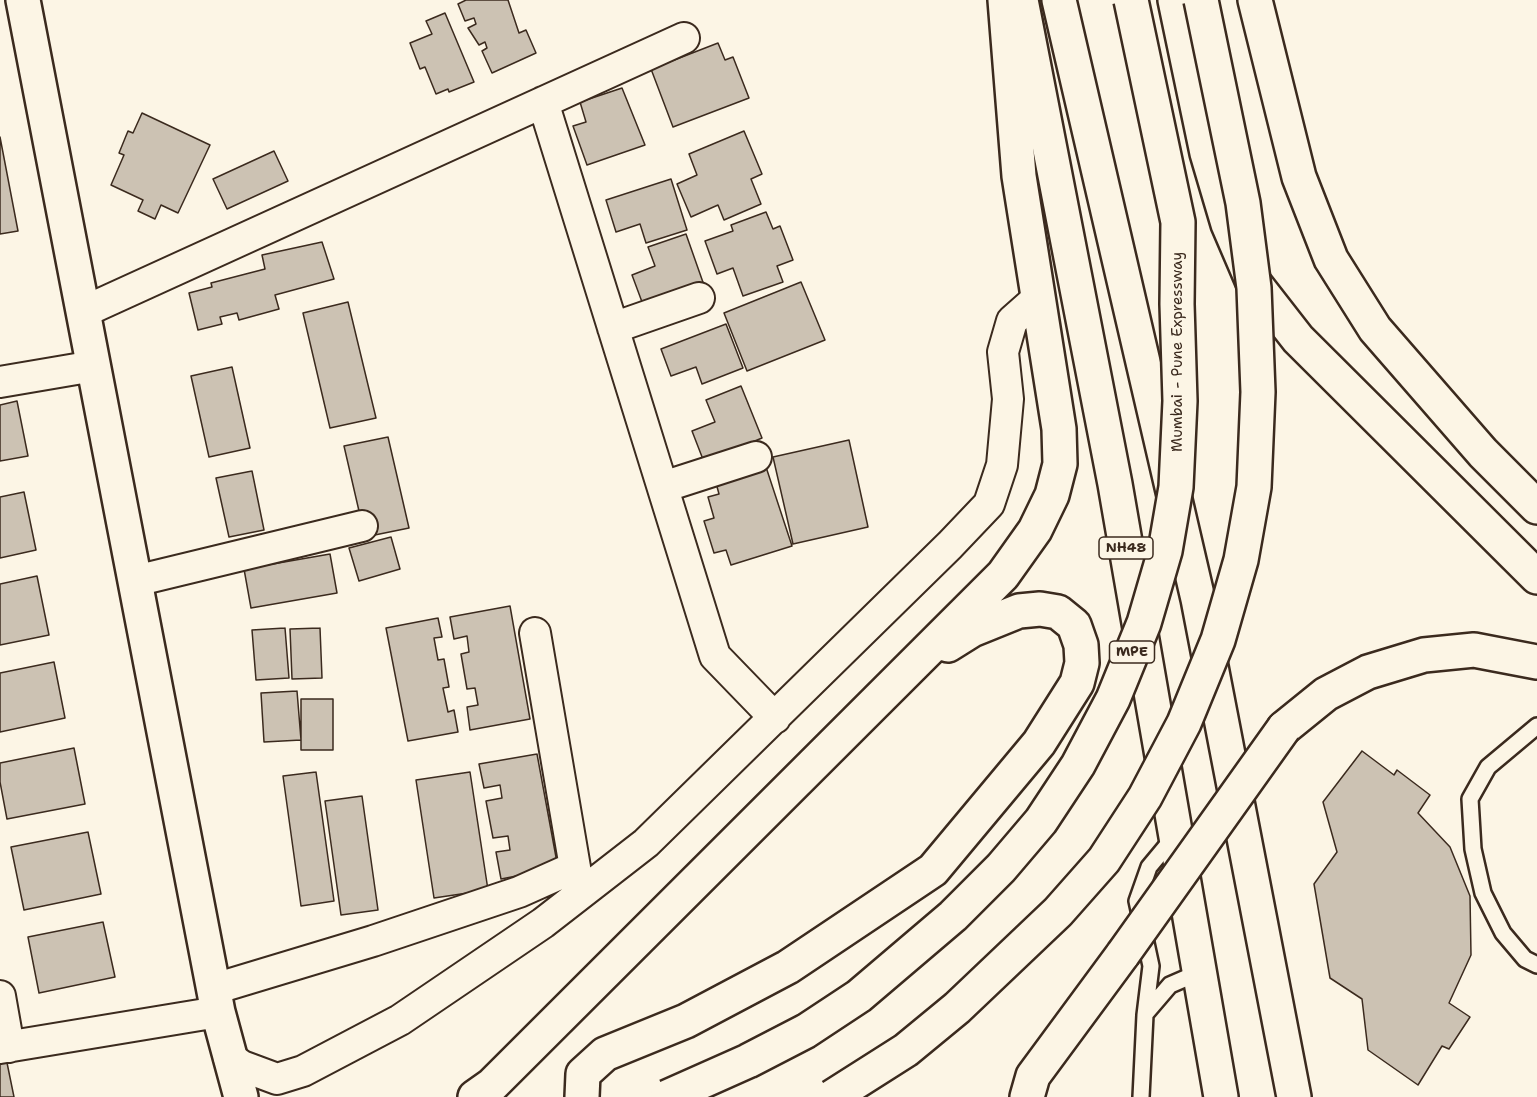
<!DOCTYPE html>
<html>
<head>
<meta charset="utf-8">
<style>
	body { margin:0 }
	canvas { display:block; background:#fcf5e5 }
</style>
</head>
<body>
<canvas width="1537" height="1097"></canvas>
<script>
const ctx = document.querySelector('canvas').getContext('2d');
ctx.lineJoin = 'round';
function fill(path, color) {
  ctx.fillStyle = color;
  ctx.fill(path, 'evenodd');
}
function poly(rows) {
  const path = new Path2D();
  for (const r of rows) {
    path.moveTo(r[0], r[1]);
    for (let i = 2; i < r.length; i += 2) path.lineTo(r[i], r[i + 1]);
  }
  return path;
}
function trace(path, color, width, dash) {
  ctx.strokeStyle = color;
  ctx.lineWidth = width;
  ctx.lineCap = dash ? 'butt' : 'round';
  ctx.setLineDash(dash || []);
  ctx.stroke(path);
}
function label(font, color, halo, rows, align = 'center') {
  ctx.font = font + ' "Shantell Sans",sans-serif';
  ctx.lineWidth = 4.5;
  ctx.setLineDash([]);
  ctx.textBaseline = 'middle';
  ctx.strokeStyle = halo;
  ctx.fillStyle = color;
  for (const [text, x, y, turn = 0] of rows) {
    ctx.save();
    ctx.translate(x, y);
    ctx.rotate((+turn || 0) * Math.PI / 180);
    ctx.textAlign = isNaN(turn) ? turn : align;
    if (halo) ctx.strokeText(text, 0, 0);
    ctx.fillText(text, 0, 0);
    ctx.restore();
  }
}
const building = poly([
	[466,0,508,0,519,33,526,30,536,53,492,73,482,51,487,48,485,42,479,45,468,28,476,24,474,18,465,21,458,4,466,0],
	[445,13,474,82,449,92,448,89,436,94,425,67,420,69,410,43,432,34,426,21,445,13],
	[718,43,725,60,733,57,749,98,673,127,651,69,718,43],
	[622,88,645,145,587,165,573,126,586,122,580,102,622,88],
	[142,113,210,145,178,213,161,205,155,219,138,211,143,200,111,185,124,155,119,153,128,131,133,133,142,113],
	[744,131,762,174,751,179,761,204,724,220,718,205,691,217,677,184,697,175,689,154,744,131],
	[0,137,18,231,0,234,0,137],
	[274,151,288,181,227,209,213,179,274,151],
	[671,179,687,230,646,243,640,224,616,232,606,200,671,179],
	[766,212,773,229,780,226,793,260,777,266,783,282,743,296,733,268,717,274,705,241,733,231,731,225,766,212],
	[686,234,705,288,645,310,632,275,655,266,648,247,686,234],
	[322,242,334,279,275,295,279,309,239,320,237,313,220,317,222,324,198,330,189,293,212,287,211,283,265,269,262,255,322,242],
	[801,282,825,340,747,371,724,313,801,282],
	[348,302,376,418,330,428,303,313,348,302],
	[726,324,743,368,702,384,696,367,671,376,661,349,726,324],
	[232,367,250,448,209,457,191,376,232,367],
	[741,386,762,438,704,462,692,431,715,422,706,400,741,386],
	[17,401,28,456,0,461,0,405,17,401],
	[388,437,409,528,365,537,344,446,388,437],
	[849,440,868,527,793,544,773,457,849,440],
	[766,467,792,546,731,565,726,550,714,553,704,521,714,518,708,497,719,494,716,483,766,467],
	[252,471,264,530,229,537,216,478,252,471],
	[24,492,36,550,0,558,0,497,24,492],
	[391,537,400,569,359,581,349,548,391,537],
	[330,554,337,593,251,608,244,569,330,554],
	[37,576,49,635,0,645,0,584,37,576],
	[510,606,530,719,470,730,467,707,478,705,475,688,467,689,461,654,469,652,467,636,454,639,450,617,510,606],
	[438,618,442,637,434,638,438,660,444,659,449,687,443,688,448,712,454,710,458,732,408,741,386,628,438,618],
	[285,628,289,678,256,680,252,630,285,628],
	[320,628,322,678,292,679,290,629,320,628],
	[54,662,65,718,0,732,0,673,54,662],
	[297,691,301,740,264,742,261,693,297,691],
	[301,699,333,699,333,750,301,750,301,699],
	[74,748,85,804,7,819,0,782,0,763,74,748],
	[1362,751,1394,775,1397,770,1430,795,1418,813,1450,847,1470,896,1471,955,1449,1003,1470,1017,1449,1049,1442,1046,1418,1085,1368,1050,1362,999,1330,978,1314,884,1337,852,1323,802,1362,751],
	[537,754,558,868,501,879,496,852,510,850,508,836,493,838,486,801,502,798,500,785,484,788,479,764,537,754],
	[316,772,334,901,301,906,283,776,316,772],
	[470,772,488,890,434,898,416,780,470,772],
	[362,796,378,910,341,915,325,801,362,796],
	[88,832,101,894,24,910,11,847,88,832],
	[103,922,115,977,39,993,28,937,103,922],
	[5,1053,14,1097,0,1097,0,1054,5,1053]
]);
fill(building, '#ccc2b3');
trace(building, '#3b2a1e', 1.5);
const service = poly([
	[1537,726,1488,767,1470,799,1473,849,1483,893,1503,933,1525,959,1537,965],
	[1146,1013,1170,985,1200,972],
	[1141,1097,1145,1015,1151,966,1137,901,1149,867,1174,837]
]);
const minor = poly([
	[543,102,715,656,775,718],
	[83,312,684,38],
	[613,328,699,298],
	[0,382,94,366],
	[663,487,756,457],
	[135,581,362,526],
	[535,633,578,885],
	[214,989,373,941,519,892,575,867],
	[0,996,9,1047],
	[0,1048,218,1012],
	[229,1057,242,1066,277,1079,303,1071,400,1020,543,923,646,843,950,545,989,504,1002,465,1008,399,1003,352,1012,321,1038,298]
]);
const secondary = poly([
	[23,0,218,1012,241,1097]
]);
const trunk = poly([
	[1021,0,1115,484,1221,1097]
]);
const motorway = poly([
	[1059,0,1198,599,1294,1097],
	[1175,0,1207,153,1228,224,1252,280,1298,339,1537,577],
	[1255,0,1299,177,1331,259,1375,329,1483,453,1537,507],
	[1284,728,1326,694,1368,672,1424,655,1474,650,1537,662],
	[475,1097,492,1085,1003,575,1035,530,1052,495,1060,464,1059,429,1019,176,1005,0],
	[582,1097,583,1074,605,1054,686,1021,788,967,933,870,1039,743,1077,683,1082,663,1081,645,1074,625,1058,612,1040,609,1019,611,972,630,948,645],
	[1027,1097,1033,1076,1123,954]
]);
trace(service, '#3b2a1e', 20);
trace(minor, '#3b2a1e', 34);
trace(secondary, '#3b2a1e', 38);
trace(trunk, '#3b2a1e', 38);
trace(motorway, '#3b2a1e', 38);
trace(service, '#fcf5e5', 15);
trace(minor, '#fcf5e5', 30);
trace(secondary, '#fcf5e5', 33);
trace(trunk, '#fcf5e5', 33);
trace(motorway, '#fcf5e5', 33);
const motorwayBridge = poly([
	[1123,954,1284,728],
	[667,1097,748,1061,806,1031,859,996,953,916,1001,868,1041,821,1078,765,1113,699,1144,623,1165,551,1176,487,1180,401,1177,304,1178,222,1131,0],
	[832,1097,906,1050,957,1008,1058,912,1104,860,1145,797,1184,723,1218,640,1241,560,1254,487,1258,392,1254,288,1243,203,1201,0]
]);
trace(motorwayBridge, '#3b2a1e', 38, []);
trace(motorwayBridge, '#fcf5e5', 33);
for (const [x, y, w] of [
	[1126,548,54],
	[1132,652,45]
]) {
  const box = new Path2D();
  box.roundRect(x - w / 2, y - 11, w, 22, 4.5);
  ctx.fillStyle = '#fcf5e5';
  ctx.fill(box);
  trace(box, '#3b2a1e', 1.5);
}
label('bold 14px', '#3b2a1e', null, [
	["NH48",1126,548],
	["MPE",1132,652]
]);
label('15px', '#3b2a1e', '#fcf5e5', [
	["Mumbai - Pune Expressway",1178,352,-90]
]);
</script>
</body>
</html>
